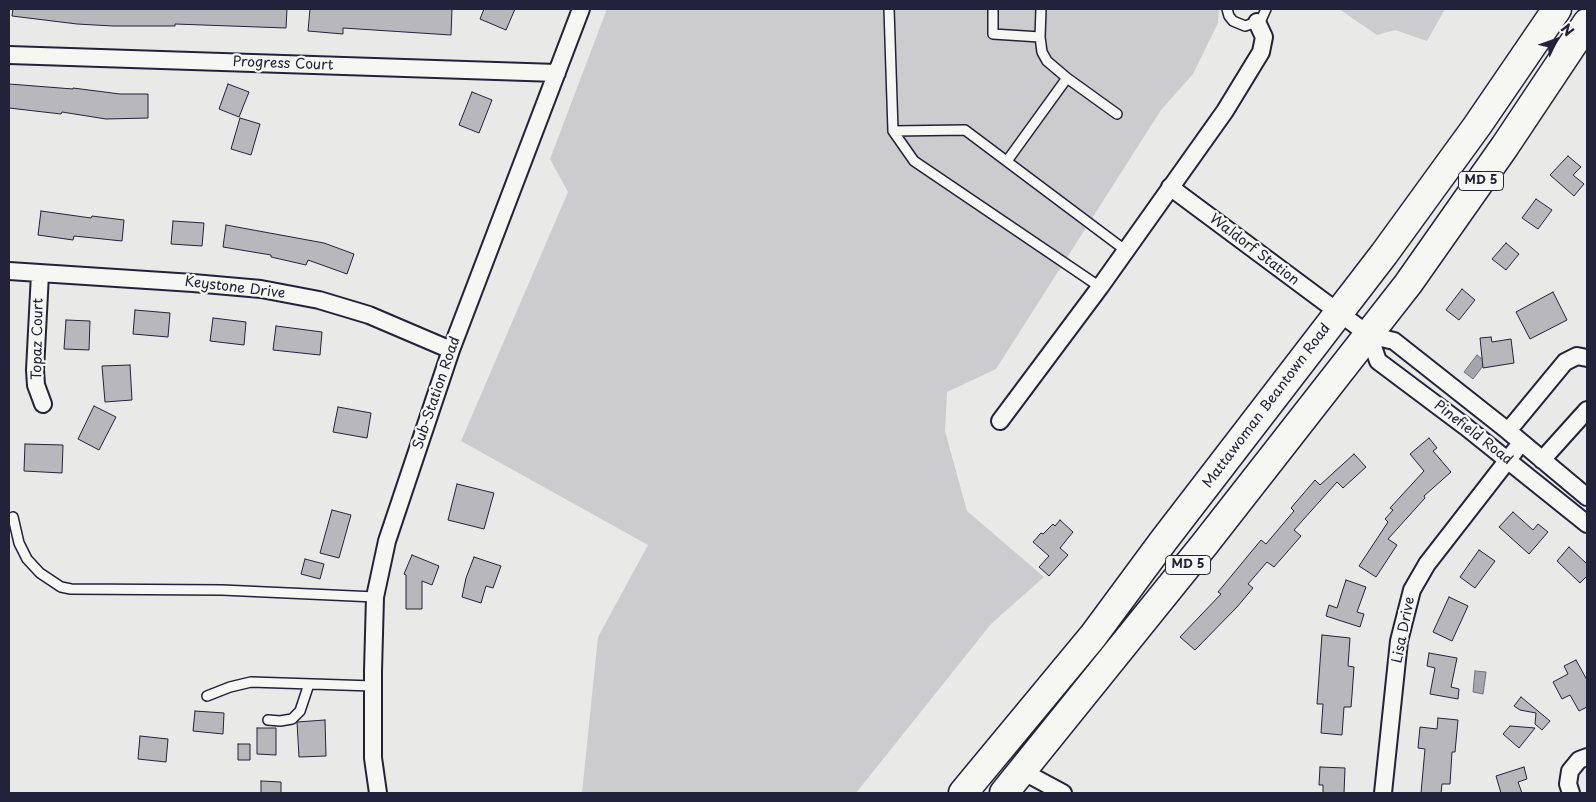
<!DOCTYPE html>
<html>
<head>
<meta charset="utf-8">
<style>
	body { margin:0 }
	#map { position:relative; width:1596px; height:802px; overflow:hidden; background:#e9e9e7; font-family:"Playpen Sans",sans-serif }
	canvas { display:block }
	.frame { position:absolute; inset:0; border:10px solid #22223b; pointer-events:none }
	.north { position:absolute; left:1531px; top:15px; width:50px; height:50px; -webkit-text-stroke:4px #f6f6f2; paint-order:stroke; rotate:48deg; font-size:14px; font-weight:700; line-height:20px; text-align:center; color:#22223b }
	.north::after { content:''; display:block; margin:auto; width:18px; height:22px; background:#22223b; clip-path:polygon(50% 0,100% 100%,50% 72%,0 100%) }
</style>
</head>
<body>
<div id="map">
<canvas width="1596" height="802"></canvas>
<div class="frame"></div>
<div class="north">N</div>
</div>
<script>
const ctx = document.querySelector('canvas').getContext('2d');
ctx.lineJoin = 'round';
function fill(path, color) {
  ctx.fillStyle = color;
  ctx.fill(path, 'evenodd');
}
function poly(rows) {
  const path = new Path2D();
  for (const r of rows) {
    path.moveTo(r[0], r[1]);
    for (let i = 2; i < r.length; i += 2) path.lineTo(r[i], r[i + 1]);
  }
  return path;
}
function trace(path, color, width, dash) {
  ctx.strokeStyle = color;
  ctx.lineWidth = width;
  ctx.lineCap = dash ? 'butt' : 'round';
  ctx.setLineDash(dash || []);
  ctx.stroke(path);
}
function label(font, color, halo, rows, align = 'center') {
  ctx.font = font + ' "Playpen Sans",sans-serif';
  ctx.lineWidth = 4.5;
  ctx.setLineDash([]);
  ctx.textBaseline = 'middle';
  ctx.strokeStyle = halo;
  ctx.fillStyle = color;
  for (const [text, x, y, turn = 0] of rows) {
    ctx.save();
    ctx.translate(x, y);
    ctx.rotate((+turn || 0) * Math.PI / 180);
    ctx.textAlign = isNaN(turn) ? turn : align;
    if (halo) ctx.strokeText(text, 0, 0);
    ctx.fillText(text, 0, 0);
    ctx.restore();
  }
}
fill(poly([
	[607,9,1219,9,1218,23,1193,74,1161,110,996,369,947,392,945,431,967,511,1044,577,991,624,856,793,582,793,598,637,648,545,461,441,568,192,550,159],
	[1339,9,1445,9,1427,41,1395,30,1377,35]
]), '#ccccce');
const water = poly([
	[1477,355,1486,362,1473,379,1464,372,1477,355],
	[1475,671,1486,672,1483,694,1473,692,1475,671]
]);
fill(water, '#a5a5ac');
trace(water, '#71717f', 1);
const building = poly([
	[13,9,287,9,286,28,175,24,175,26,113,26,77,24,12,16,13,9],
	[310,9,452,9,451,35,343,28,343,34,308,31,310,9],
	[484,9,515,9,506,30,480,19,484,9],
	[9,84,73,89,73,88,120,94,148,94,148,118,106,119,62,112,61,114,9,108,9,84],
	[228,84,249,92,239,117,219,109,228,84],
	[472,92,492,100,479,133,459,125,472,92],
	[240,118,260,124,251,155,231,149,240,118],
	[1568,156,1581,167,1573,175,1584,184,1574,196,1550,175,1568,156],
	[1536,199,1552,210,1538,229,1522,218,1536,199],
	[41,211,91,218,92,216,124,220,122,241,74,236,73,240,38,235,41,211],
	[173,221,204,223,202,246,171,244,173,221],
	[226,225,324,243,354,254,347,274,308,260,306,265,271,257,271,255,223,247,226,225],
	[1506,243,1519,254,1506,270,1492,259,1506,243],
	[1462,289,1475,300,1459,320,1446,310,1462,289],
	[1553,292,1567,320,1530,339,1516,312,1553,292],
	[135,310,170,313,168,337,133,334,135,310],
	[213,318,246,322,244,345,210,341,213,318],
	[66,320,90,321,89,350,64,349,66,320],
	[276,326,322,332,320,355,273,350,276,326],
	[1491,337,1492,342,1511,339,1514,363,1483,368,1480,338,1491,337],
	[130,365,132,400,105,402,102,366,130,365],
	[94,406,116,417,99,450,78,439,94,406],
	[338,407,371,413,367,438,333,432,338,407],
	[1429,438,1437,448,1433,451,1451,472,1424,496,1425,498,1388,539,1397,545,1376,577,1359,566,1388,522,1385,519,1393,510,1390,508,1424,471,1410,454,1429,438],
	[25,444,63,445,62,473,24,471,25,444],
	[1354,454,1366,467,1343,488,1337,482,1294,530,1301,536,1274,567,1267,562,1248,584,1253,588,1237,607,1195,650,1180,637,1221,594,1218,592,1261,540,1266,544,1294,511,1291,508,1315,480,1320,485,1354,454],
	[457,484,494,493,484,529,448,520,457,484],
	[332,510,351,515,339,558,320,553,332,510],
	[1513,512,1533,530,1538,524,1548,532,1529,554,1499,527,1513,512],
	[1060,520,1073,532,1060,548,1068,555,1049,576,1039,567,1049,556,1033,542,1041,533,1043,534,1053,524,1055,526,1060,520],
	[1569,547,1587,564,1587,576,1580,583,1557,561,1569,547],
	[1479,550,1495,561,1475,588,1460,577,1479,550],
	[412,555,439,566,432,585,422,581,422,609,406,609,406,575,404,574,412,555],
	[474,557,501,566,493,588,486,586,481,603,462,597,466,578,474,557],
	[305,559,324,564,320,579,301,574,305,559],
	[1346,580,1366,587,1357,612,1364,614,1360,627,1326,616,1329,605,1337,608,1346,580],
	[1449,597,1468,606,1452,641,1433,632,1449,597],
	[1322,635,1350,638,1348,666,1354,667,1352,695,1351,707,1344,707,1342,735,1321,733,1323,704,1317,704,1322,635],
	[1429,653,1457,658,1451,687,1459,689,1458,699,1430,694,1435,668,1427,666,1429,653],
	[1576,660,1587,680,1587,707,1579,711,1570,695,1562,699,1553,682,1568,674,1564,666,1576,660],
	[1521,697,1550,721,1542,730,1535,724,1536,713,1520,710,1514,706,1521,697],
	[195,711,224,713,223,734,193,731,195,711],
	[1438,718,1458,720,1455,752,1452,752,1450,784,1442,784,1441,793,1421,793,1425,749,1418,748,1420,727,1437,729,1438,718],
	[325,720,326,756,299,757,297,722,325,720],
	[1510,726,1535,728,1519,748,1503,734,1510,726],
	[257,728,276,728,276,755,257,754,257,728],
	[140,736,168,739,166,762,138,759,140,736],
	[238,744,250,744,250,760,238,760,238,744],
	[1320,767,1345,768,1344,793,1323,793,1323,785,1319,785,1320,767],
	[1524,767,1527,779,1518,782,1522,793,1501,793,1496,776,1524,767],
	[261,781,281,782,281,793,261,793,261,781]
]);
fill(building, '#b8b8bc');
trace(building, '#22223b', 1);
const lane = poly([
	[889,9,893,131,914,161,1100,287],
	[993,9,993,34,1040,37],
	[1227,9,1229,16,1233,21,1245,26,1257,22,1262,18,1266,9],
	[1067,78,1117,114],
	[893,131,965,130,1125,250],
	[1007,161,1067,78,1047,61,1042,52,1040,37,1041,9],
	[13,517,19,543,27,559,40,573,61,587,71,589,222,590,375,597],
	[207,696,230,687,251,682,373,686],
	[268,720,280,721,292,719,300,711,309,684]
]);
const street = poly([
	[9,55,557,73],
	[1170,187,1369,335,1394,341,1508,431,1587,497],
	[9,271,193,283,261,289,319,300,369,315,451,350],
	[40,274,35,370,36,385,43,404],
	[1369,335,1378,361,1466,427,1587,524],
	[1000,421,1100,287,1225,111,1261,52,1264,37,1257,22],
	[1508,431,1565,362,1577,356,1587,358],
	[1542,460,1587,410],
	[1022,771,1063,793],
	[378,793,373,758,373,671,375,597,387,541,451,350,581,9],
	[1383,793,1399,641,1412,590,1427,564,1521,443],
	[1571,793,1568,784,1570,771,1579,760,1587,757]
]);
const highway = poly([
	[963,793,1093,636,1164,540,1384,254,1477,126,1557,9],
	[1004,793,1204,545,1408,284,1505,146,1587,23]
]);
trace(lane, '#22223b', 12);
trace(street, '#22223b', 20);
trace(highway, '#22223b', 31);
trace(lane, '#f6f6f2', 9);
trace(street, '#f6f6f2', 16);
trace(highway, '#f6f6f2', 28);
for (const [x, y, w] of [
	[1481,181,45],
	[1188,565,45]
]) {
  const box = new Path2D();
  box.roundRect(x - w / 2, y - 9.5, w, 19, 4);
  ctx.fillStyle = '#f6f6f2';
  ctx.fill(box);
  trace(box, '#22223b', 1);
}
label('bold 12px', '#22223b', null, [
	["MD 5",1481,181],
	["MD 5",1188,565]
]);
label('14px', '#22223b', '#f6f6f2', [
	["Progress Court",283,64,2],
	["Waldorf Station",1254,250,37],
	["Keystone Drive",235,288,7],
	["Topaz Court",38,339,-89],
	["Sub-Station Road",437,393,-71],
	["Mattawoman Beantown Road",1267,406,-53],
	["Pinefield Road",1473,433,38],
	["Lisa Drive",1404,630,-79]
]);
</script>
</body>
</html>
